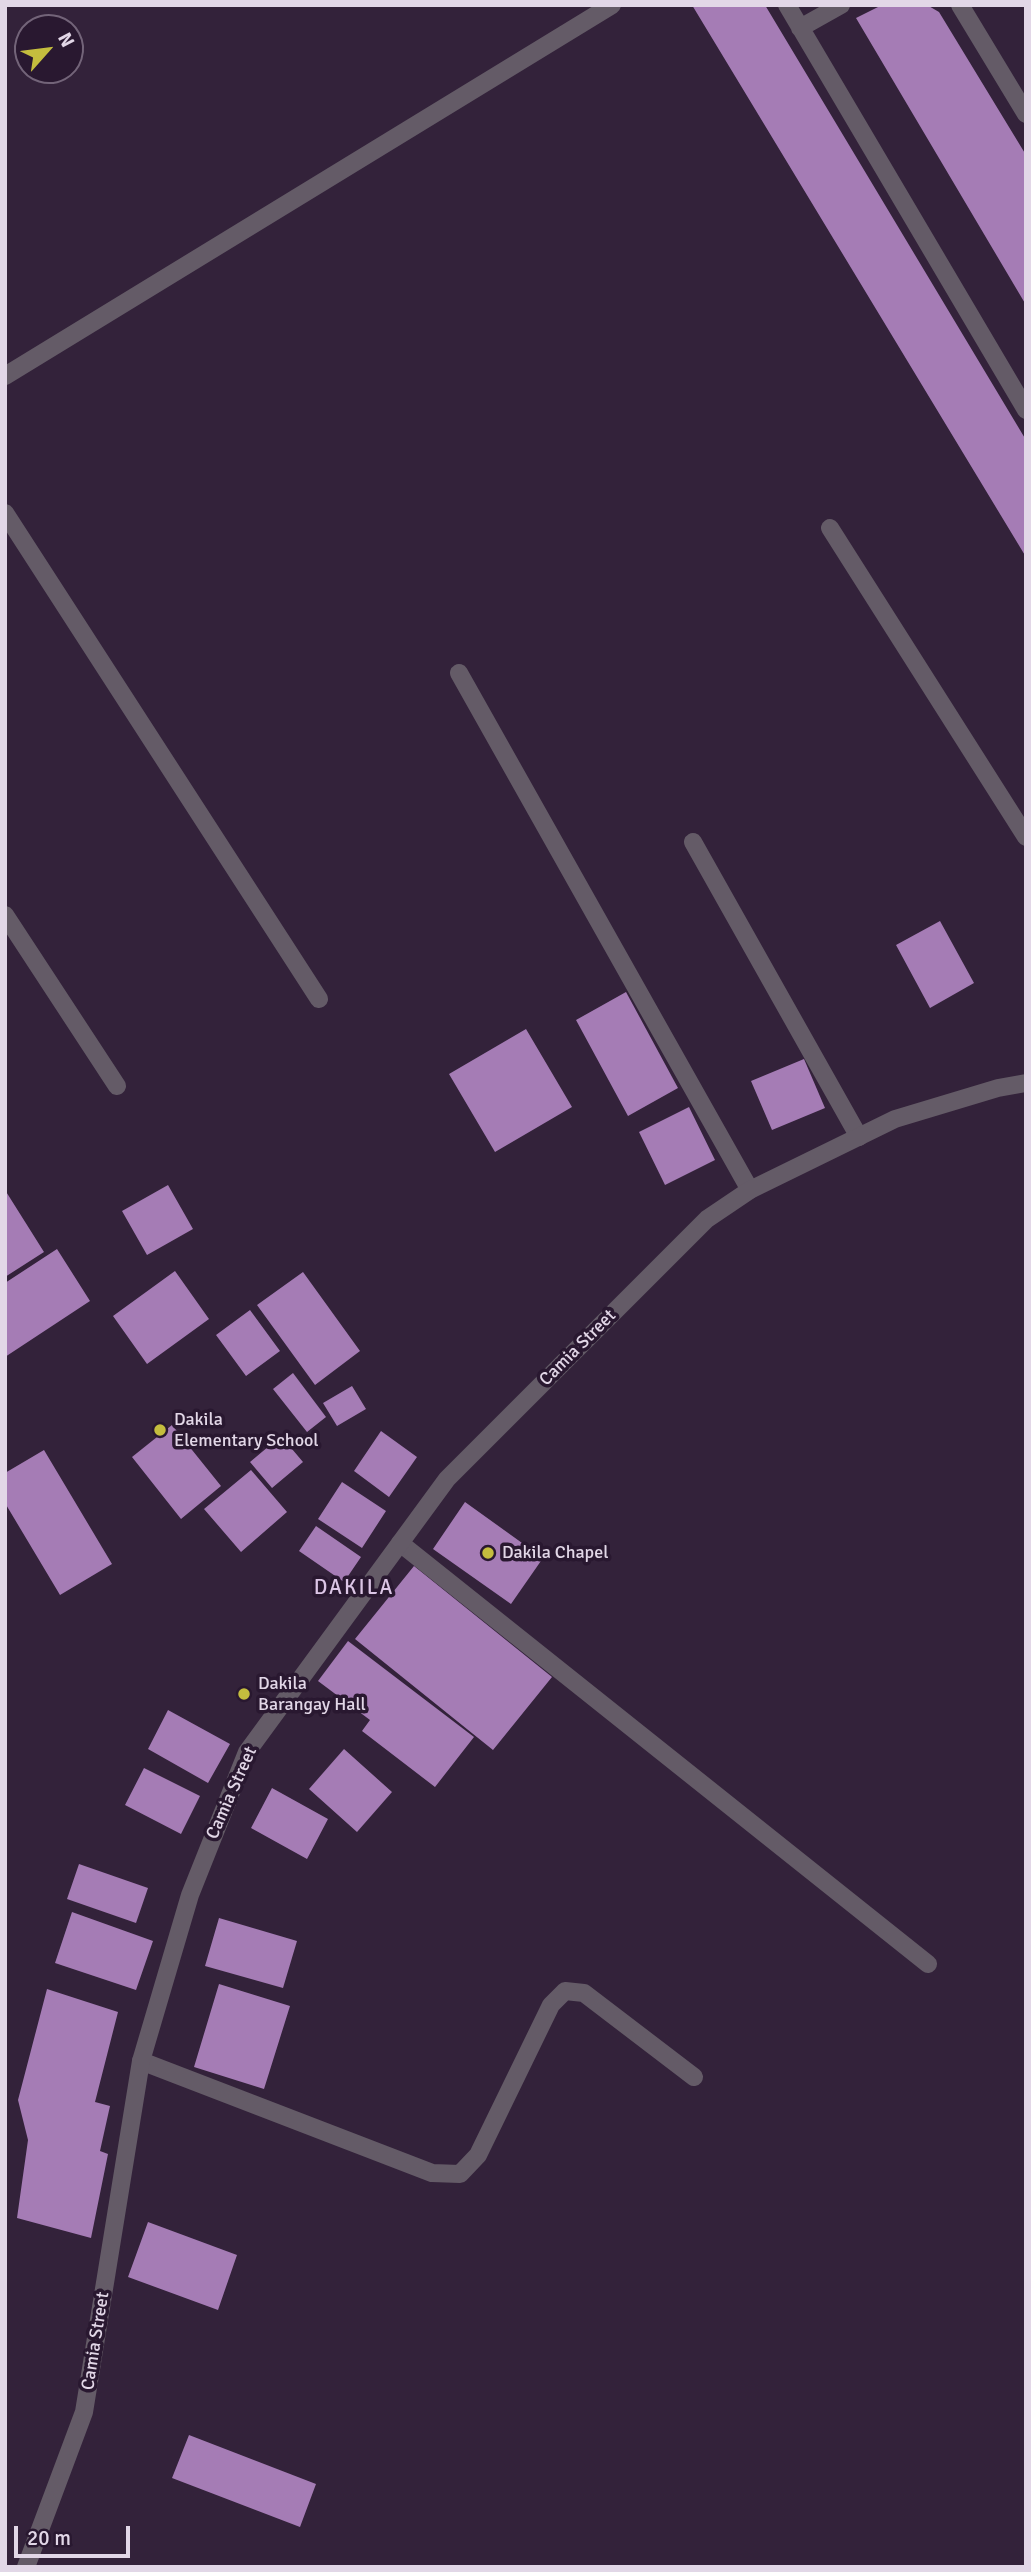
<!DOCTYPE html>
<html>
<head>
<meta charset="utf-8">
<style>
	body { margin:0 }
	#map { position:relative; width:1031px; height:2572px; overflow:hidden; background:#33223a; font-family:Signika,sans-serif }
	canvas { display:block }
	.frame { position:absolute; inset:0; border:7px solid #e2d7e7; pointer-events:none }
	.north { position:absolute; left:14px; top:14px; width:70px; height:70px; box-sizing:border-box; background:#291830; border:2px solid #736479; border-radius:50%; rotate:62deg; font-size:19px; font-weight:700; line-height:28px; text-align:center; color:#e2d7e7 }
	.north::after { content:''; display:block; margin:auto; width:24px; height:32px; background:#c4bd3e; clip-path:polygon(50% 0,100% 100%,50% 72%,0 100%) }
	.scale { position:absolute; left:14px; top:2526px; width:116px; height:32px; box-sizing:border-box; border:4px solid #e2d7e7; border-top:0; padding-left:9px; font-size:21px; line-height:24px; white-space:nowrap; color:#e2d7e7; -webkit-text-stroke:5px #291830; paint-order:stroke }
</style>
</head>
<body>
<div id="map">
<canvas width="1031" height="2572"></canvas>
<div class="frame"></div>
<div class="north">N</div>
<div class="scale">20 m</div>
</div>
<script>
const ctx = document.querySelector('canvas').getContext('2d');
ctx.lineJoin = 'round';
function fill(path, color) {
  ctx.fillStyle = color;
  ctx.fill(path, 'evenodd');
}
function poly(rows) {
  const path = new Path2D();
  for (const r of rows) {
    path.moveTo(r[0], r[1]);
    for (let i = 2; i < r.length; i += 2) path.lineTo(r[i], r[i + 1]);
  }
  return path;
}
function trace(path, color, width, dash) {
  ctx.strokeStyle = color;
  ctx.lineWidth = width;
  ctx.lineCap = dash ? 'butt' : 'round';
  ctx.setLineDash(dash || []);
  ctx.stroke(path);
}
function label(font, color, halo, rows, align = 'center') {
  ctx.font = font + ' Signika,sans-serif';
  ctx.lineWidth = 7;
  ctx.setLineDash([]);
  ctx.textBaseline = 'middle';
  ctx.strokeStyle = halo;
  ctx.fillStyle = color;
  for (const [text, x, y, turn = 0] of rows) {
    ctx.save();
    ctx.translate(x, y);
    ctx.rotate((+turn || 0) * Math.PI / 180);
    ctx.textAlign = isNaN(turn) ? turn : align;
    if (halo) ctx.strokeText(text, 0, 0);
    ctx.fillText(text, 0, 0);
    ctx.restore();
  }
}
fill(poly([
	[692,5,765,5,1026,440,1026,557],
	[882,5,927,5,939,12,1026,155,1026,305,856,18],
	[940,921,974,983,930,1008,896,945],
	[626,992,678,1088,628,1116,576,1020],
	[526,1029,572,1107,495,1152,449,1074],
	[804,1059,825,1108,772,1130,751,1081],
	[689,1107,715,1160,665,1185,639,1132],
	[168,1185,193,1229,147,1255,122,1211],
	[5,1190,44,1252,5,1277],
	[57,1249,90,1301,5,1357,5,1283],
	[175,1271,209,1319,147,1364,113,1316],
	[303,1272,360,1351,315,1385,257,1305],
	[250,1310,280,1351,246,1376,216,1335],
	[293,1373,326,1417,307,1432,273,1389],
	[352,1386,366,1409,337,1426,323,1403],
	[172,1425,221,1486,181,1519,132,1457],
	[381,1431,417,1457,389,1497,354,1471],
	[281,1436,303,1462,272,1488,250,1462],
	[44,1450,112,1564,60,1595,5,1503,5,1473],
	[251,1470,287,1512,241,1552,204,1509],
	[342,1482,386,1511,362,1548,318,1519],
	[465,1502,543,1558,511,1604,433,1549],
	[316,1526,361,1557,344,1582,299,1551],
	[414,1566,552,1677,493,1750,355,1639],
	[348,1641,474,1737,435,1787,362,1731,370,1720,318,1681],
	[168,1710,230,1744,208,1783,148,1749],
	[344,1749,392,1792,357,1832,309,1789],
	[144,1768,200,1796,181,1834,125,1805],
	[272,1788,328,1819,307,1859,251,1828],
	[79,1864,148,1888,136,1923,67,1899],
	[72,1912,153,1941,136,1990,55,1963],
	[219,1918,297,1941,283,1988,205,1966],
	[219,1984,290,2006,264,2089,194,2067],
	[47,1989,118,2012,95,2102,110,2106,100,2151,108,2154,91,2238,17,2218,28,2140,18,2100],
	[148,2222,237,2255,218,2310,128,2277],
	[189,2435,316,2484,300,2527,172,2478]
]), '#a57cb5');
trace(poly([
	[787,5,1026,410],
	[960,5,1026,114],
	[800,28,841,5],
	[5,376,612,5],
	[5,513,319,999],
	[830,528,1026,837],
	[459,673,750,1190],
	[693,842,859,1137],
	[5,915,117,1086],
	[400,1543,928,1964],
	[141,2061,432,2173,460,2174,478,2155,551,2005,565,1991,584,1993,694,2077]
]), '#645b67', 18);
trace(poly([
	[26,2567,84,2412,141,2061,190,1895,247,1752,447,1479,707,1219,750,1190,895,1119,998,1088,1026,1083]
]), '#645b67', 18);
for (const [x, y, r, color] of [
	[160,1430,7,"#c4bd3e"],
	[488,1553,7,"#c4bd3e"],
	[244,1694,7,"#c4bd3e"]
]) {
  const dot = new Path2D();
  dot.arc(x, y, r, 0, 2 * Math.PI);
  ctx.fillStyle = color;
  ctx.fill(dot);
  trace(dot, '#291830', 2.5);
}
label('18px', '#e2d7e7', '#291830', [
	["Camia Street",578,1348,-45],
	["Camia Street",232,1793,-66],
	["Camia Street",96,2341,-81]
]);
label('18px', '#e2d7e7', '#291830', [
	["Dakila",174,1420],
	["Elementary School",174,1441],
	["Dakila Chapel",502,1553],
	["Dakila",258,1684],
	["Barangay Hall",258,1705]
], 'left');
ctx.letterSpacing = '2px';
label('21px', '#dcc6e6', '#291830', [
	["DAKILA",354,1588]
]);
ctx.letterSpacing = '0px';
</script>
</body>
</html>
